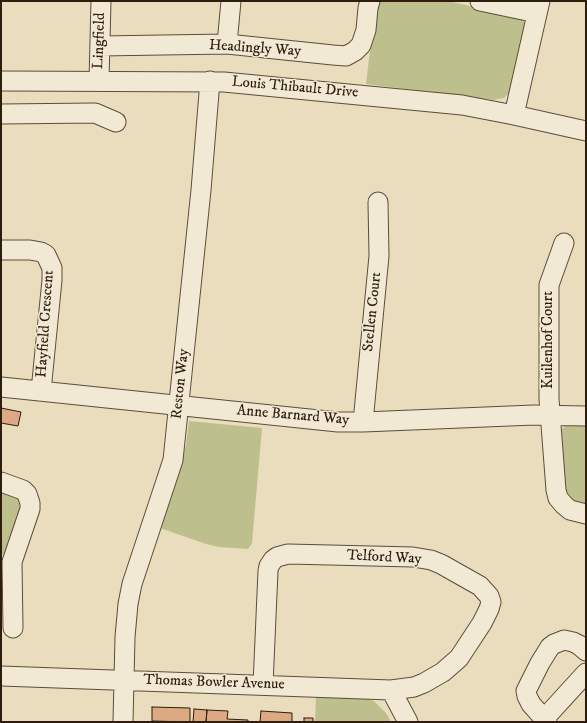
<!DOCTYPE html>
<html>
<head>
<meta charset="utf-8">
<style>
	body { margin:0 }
	#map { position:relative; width:587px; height:723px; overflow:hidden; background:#eaddbd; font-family:"IM FELL DW Pica",serif }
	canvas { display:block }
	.frame { position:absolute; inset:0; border:2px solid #2e1c0d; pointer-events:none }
</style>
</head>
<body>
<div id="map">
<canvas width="587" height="723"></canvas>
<div class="frame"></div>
</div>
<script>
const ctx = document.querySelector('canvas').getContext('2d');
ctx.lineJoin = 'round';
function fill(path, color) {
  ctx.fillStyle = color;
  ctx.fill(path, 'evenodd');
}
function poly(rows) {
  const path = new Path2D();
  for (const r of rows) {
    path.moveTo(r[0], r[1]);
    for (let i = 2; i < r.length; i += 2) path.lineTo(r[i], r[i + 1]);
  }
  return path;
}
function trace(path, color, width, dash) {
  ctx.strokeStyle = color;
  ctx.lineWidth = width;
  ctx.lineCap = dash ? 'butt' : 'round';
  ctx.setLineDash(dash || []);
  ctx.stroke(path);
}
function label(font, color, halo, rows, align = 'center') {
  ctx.font = font + ' "IM FELL DW Pica",serif';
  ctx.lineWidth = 3;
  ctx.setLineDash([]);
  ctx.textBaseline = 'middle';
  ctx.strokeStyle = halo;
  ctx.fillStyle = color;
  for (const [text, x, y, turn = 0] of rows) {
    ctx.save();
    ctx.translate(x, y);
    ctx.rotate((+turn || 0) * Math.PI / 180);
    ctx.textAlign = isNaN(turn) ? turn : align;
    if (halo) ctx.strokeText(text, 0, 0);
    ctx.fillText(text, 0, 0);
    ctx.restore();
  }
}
fill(poly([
	[376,1,448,1,519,17,526,24,511,91,504,98,493,100,366,84],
	[189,421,262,428,252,543,248,549,219,547,206,544,160,528,179,471,186,445],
	[586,423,586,507,575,504,565,494,561,430,567,424],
	[1,488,11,491,23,503,6,553,1,555],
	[316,694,356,694,374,701,386,713,391,722,315,722]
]), '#bdbf8d');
const building = poly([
	[1,408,21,412,18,426,1,423,1,408],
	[152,707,190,708,190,722,152,721,152,707],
	[194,709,207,710,206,722,193,722,194,709],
	[207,710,228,711,227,719,248,720,248,722,206,722,207,710],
	[261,711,292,713,292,722,260,722,261,711],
	[304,718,313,718,313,722,304,722,304,718]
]);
fill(building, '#dca983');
trace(building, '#2e1c0d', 1);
const minor = poly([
	[480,1,537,13],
	[227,44,231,1],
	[100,46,227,44,333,55,346,56,355,51,361,45,366,30,368,8,370,1],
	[1,81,224,82,462,105,514,115,586,131],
	[99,81,101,1],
	[1,114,95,113,116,122],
	[514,115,540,1],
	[564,243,549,285,549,399,556,490,558,498,564,505,570,510,586,514],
	[1,250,30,250,41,252,46,255,52,268,52,280,41,391],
	[1,387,338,422,363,422,534,415,586,416],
	[363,422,379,256,378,202],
	[1,482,23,490,27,494,30,503,30,509,12,562,13,628],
	[1,676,391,690,408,722],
	[263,685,268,571,269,566,273,560,277,557,288,554,413,557,431,560,441,564,480,586,489,596,491,602,489,609,482,623,459,658,443,672,424,683,414,687,391,690],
	[544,719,586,673],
	[123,722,125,637,128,604,132,584,173,460,201,190,210,81],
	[547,722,531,704,527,696,526,691,540,663,550,647,554,644,564,640,573,642,579,645,586,651]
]);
trace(minor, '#5d4c39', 21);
trace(minor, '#f1e9d4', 19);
label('15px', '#2e1c0d', '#f1e9d4', [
	["Lingfield",100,41,-88],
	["Headingly Way",255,49,4],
	["Louis Thibault Drive",295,88,5],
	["Stellen Court",373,312,-84],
	["Hayfield Crescent",46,324,-86],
	["Kuilenhof Court",549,340,-90],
	["Reston Way",181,384,-84],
	["Anne Barnard Way",293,416,5],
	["Telford Way",384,558,3],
	["Thomas Bowler Avenue",214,683,2]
]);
</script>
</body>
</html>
